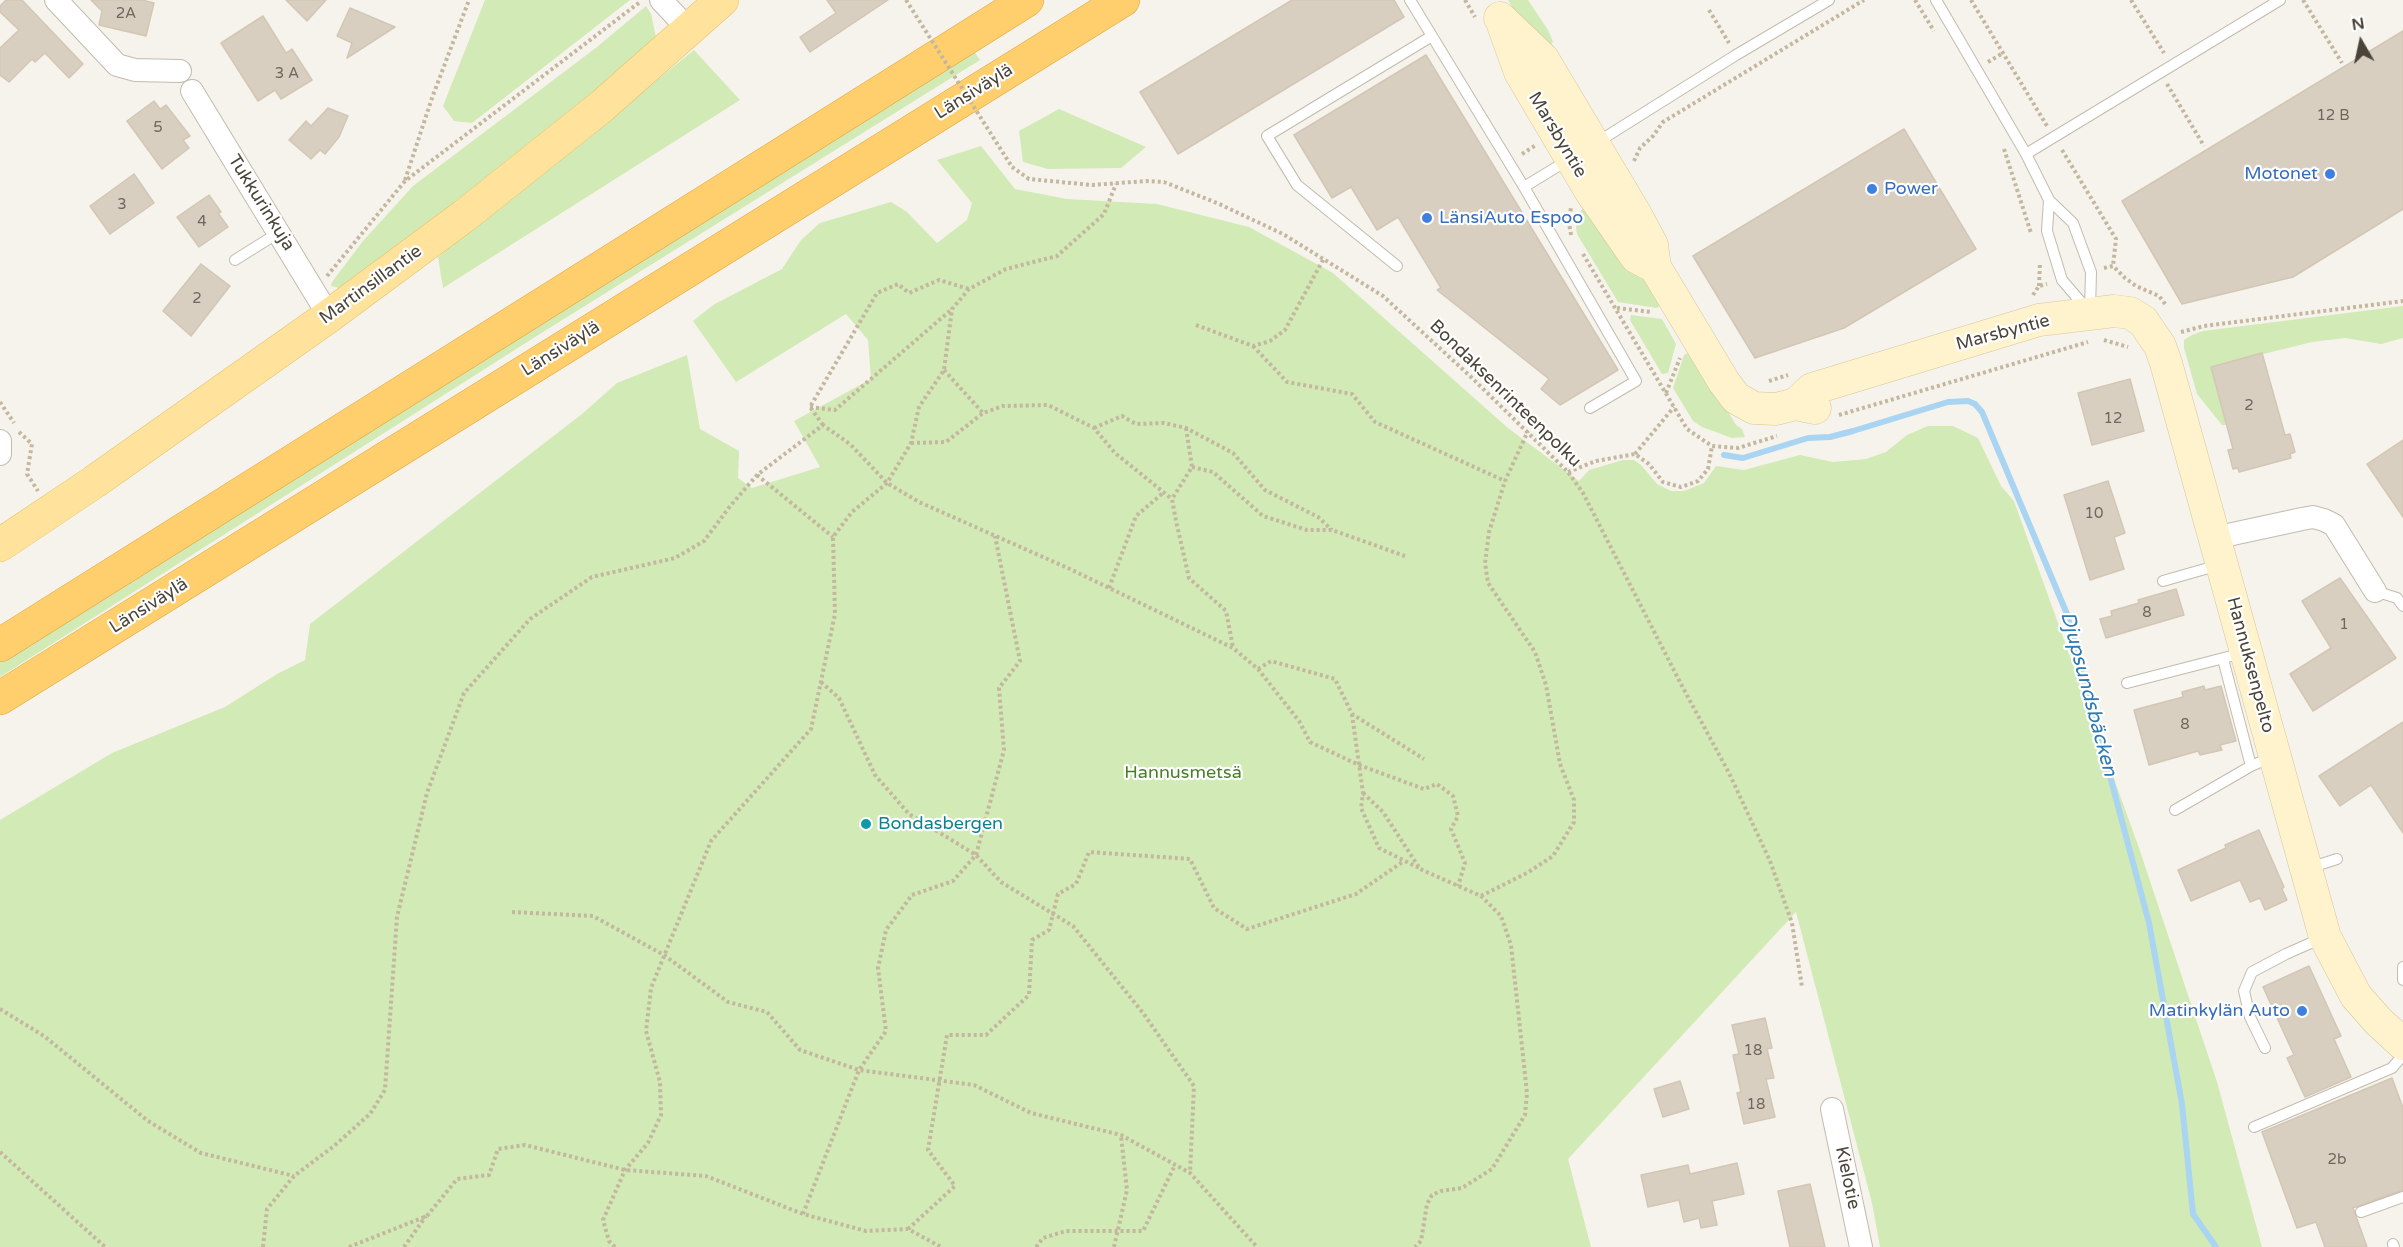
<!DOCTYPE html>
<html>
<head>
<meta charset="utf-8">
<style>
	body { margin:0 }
	#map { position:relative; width:2403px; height:1247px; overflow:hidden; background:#f6f3ec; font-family:"Varela Round",sans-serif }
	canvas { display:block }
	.north { position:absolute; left:2331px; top:12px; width:60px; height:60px; -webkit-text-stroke:4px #fff; paint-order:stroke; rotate:351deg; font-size:16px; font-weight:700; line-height:24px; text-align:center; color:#4b4439 }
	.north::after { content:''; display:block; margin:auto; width:21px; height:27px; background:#4b4439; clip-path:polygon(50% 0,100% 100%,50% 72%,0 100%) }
</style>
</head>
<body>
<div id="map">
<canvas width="2403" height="1247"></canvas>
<div class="north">N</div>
</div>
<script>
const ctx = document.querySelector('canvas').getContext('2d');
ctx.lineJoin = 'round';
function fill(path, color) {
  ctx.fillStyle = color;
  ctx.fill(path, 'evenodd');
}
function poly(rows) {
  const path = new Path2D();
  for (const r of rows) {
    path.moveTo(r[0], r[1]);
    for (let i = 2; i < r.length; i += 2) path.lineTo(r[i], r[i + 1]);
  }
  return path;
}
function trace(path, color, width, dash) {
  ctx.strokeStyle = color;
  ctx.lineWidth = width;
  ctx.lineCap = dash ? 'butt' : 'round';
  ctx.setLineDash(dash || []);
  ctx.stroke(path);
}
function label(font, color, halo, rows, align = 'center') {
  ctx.font = font + ' "Varela Round",sans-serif';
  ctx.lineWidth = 4.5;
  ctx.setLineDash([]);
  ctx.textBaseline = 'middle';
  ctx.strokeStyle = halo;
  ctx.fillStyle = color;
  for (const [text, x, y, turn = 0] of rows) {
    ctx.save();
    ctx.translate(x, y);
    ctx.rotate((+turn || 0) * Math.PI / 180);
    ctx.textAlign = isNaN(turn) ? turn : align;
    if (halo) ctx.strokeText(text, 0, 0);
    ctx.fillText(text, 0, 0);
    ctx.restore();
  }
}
fill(poly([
	[485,0,630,0,472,123,454,121,443,106],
	[1508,0,1528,0,1548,30,1553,42,1548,48,1516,14],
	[646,6,651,14,656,37,651,47,475,192,339,288,331,286,332,282,363,241,413,186,597,47],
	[694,50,740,100,443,288,438,257],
	[973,50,980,60,543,332,0,677,0,662,328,453],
	[1059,109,1146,147,1121,168,1048,169,1023,162,1019,131],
	[981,146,1015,189,1067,199,1157,204,1249,227,1333,273,1508,428,1579,481,1589,470,1623,460,1634,460,1641,465,1657,484,1671,491,1684,491,1704,483,1716,466,1744,470,1800,455,1833,462,1866,459,1886,452,1907,435,1928,426,1953,426,1978,438,2001,486,2014,501,2139,848,2217,1082,2262,1247,1880,1247,1872,1203,1796,912,1568,1159,1591,1247,0,1247,0,820,112,753,225,707,277,674,305,660,310,624,582,414,617,383,687,355,700,429,739,451,738,478,752,488,820,467,794,421,871,379,868,340,846,314,736,382,693,321,713,305,782,269,801,240,820,223,891,202,907,212,937,243,967,220,972,203,937,160],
	[1591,203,1663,303,1657,308,1618,302,1577,234,1576,227,1579,213,1585,206],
	[2403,306,2403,338,2381,344,2345,338,2312,342,2211,367,2226,425,2222,425,2197,394,2184,348,2184,340,2192,335,2203,331],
	[1631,315,1662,319,1676,344,1668,373,1662,374,1630,320],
	[1692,351,1736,425,1742,429,1745,437,1732,438,1702,427,1693,421,1673,388,1684,355]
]), '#d2eab5');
trace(poly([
	[1724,455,1743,458,1808,438,1830,437,1853,431,1948,402,1968,401,1975,404,1982,412,2067,614,2149,923,2182,1104,2193,1214,2216,1247]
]), '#a9d4f2', 6);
const building = poly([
	[6,0,22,0,83,64,69,78,45,53,35,62,32,59,9,82,0,75,0,48,19,30,0,12,0,6,6,0],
	[91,0,142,0,154,3,146,36,99,25,102,11,91,0],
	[286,0,326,0,307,21,286,0],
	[827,0,888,0,810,52,800,37,836,13,827,0],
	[1292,0,1394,0,1404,17,1178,154,1140,92,1292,0],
	[350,8,395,27,347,58,352,43,337,36,350,8],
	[263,16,286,53,292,49,312,80,281,99,275,90,258,101,221,43,263,16],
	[2403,31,2403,209,2293,277,2182,304,2122,201,2403,31],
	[1426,55,1618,370,1560,405,1541,389,1549,379,1437,290,1441,288,1398,217,1377,230,1351,187,1332,198,1294,135,1426,55],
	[154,101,160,109,166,105,190,136,183,140,189,148,162,169,127,121,154,101],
	[328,108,348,116,339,137,325,154,320,150,311,159,289,140,306,121,311,126,328,108],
	[1904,129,1976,249,1844,328,1755,358,1693,256,1904,129],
	[134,174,154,203,110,234,90,206,134,174],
	[209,195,221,212,218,213,228,227,199,247,177,217,209,195],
	[201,264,230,286,191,336,163,311,201,264],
	[2262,353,2285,435,2290,434,2295,452,2290,454,2291,458,2239,472,2238,468,2233,469,2228,450,2233,449,2211,367,2262,353],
	[2130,379,2144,431,2092,445,2078,393,2130,379],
	[2403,440,2403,517,2367,464,2403,440],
	[2108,481,2125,533,2114,537,2124,569,2090,580,2064,495,2108,481],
	[2340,578,2396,658,2313,711,2290,674,2331,648,2302,601,2340,578],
	[2176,589,2184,615,2106,638,2100,619,2112,616,2111,611,2139,603,2138,600,2176,589],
	[2204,686,2205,690,2221,686,2236,741,2220,745,2222,750,2200,755,2198,751,2149,765,2134,710,2183,697,2182,692,2204,686],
	[2403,722,2403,833,2371,785,2340,806,2319,776,2403,722],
	[2259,830,2284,887,2282,889,2287,900,2265,910,2260,898,2250,902,2240,880,2191,901,2178,870,2226,848,2225,845,2259,830],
	[2309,966,2341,1036,2334,1039,2351,1077,2305,1097,2287,1058,2294,1055,2263,987,2309,966],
	[1765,1018,1772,1048,1767,1049,1774,1078,1766,1079,1775,1117,1744,1124,1737,1093,1741,1092,1733,1055,1739,1054,1732,1025,1765,1018],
	[2392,1078,2403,1108,2403,1190,2353,1208,2367,1247,2325,1247,2316,1222,2297,1228,2262,1132,2392,1078],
	[1680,1081,1689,1109,1663,1117,1654,1089,1680,1081],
	[1737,1163,1744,1194,1712,1201,1717,1225,1701,1228,1699,1218,1684,1222,1679,1200,1648,1207,1641,1175,1688,1165,1690,1174,1737,1163],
	[1810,1184,1825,1247,1790,1247,1778,1191,1810,1184]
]);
fill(building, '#d8cfc1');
trace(building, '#d3c7b4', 1.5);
const lane = poly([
	[1410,0,1524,187,1568,160],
	[1936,0,2026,154,2049,200,2073,223,2091,272,2090,311],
	[1596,143,1736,55,1829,0],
	[2026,154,2280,0],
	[1524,187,1636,381,1590,408],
	[2049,200,2047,231,2062,280,2086,308],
	[235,260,278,233],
	[1397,266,1297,185,1267,136,1432,36],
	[2163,581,2219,565],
	[2375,591,2397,598,2403,606],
	[2223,659,2251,766],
	[2127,683,2243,653],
	[2175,810,2251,766,2272,757],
	[2309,868,2337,859],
	[2403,967,2403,980],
	[2265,1048,2250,1017,2244,991,2252,972,2286,954,2322,938],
	[2254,1127,2392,1068,2403,1055],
	[2361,1212,2403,1197],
	[2393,1244,2394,1247]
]);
const street = poly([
	[56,0,117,65,135,70,180,71],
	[661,0,689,30],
	[192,91,329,316],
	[0,441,0,454],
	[2214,538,2302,519,2313,517,2324,520,2334,525,2375,591],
	[1832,1109,1861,1247]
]);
const secondary = poly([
	[1500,18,1543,59,1636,215,1652,245,1655,267,1724,382,1736,398,1754,408,1776,409,1796,404,1815,408],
	[1503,25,1520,72,1591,192,1636,257,1655,267],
	[1796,404,1812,389,2039,320,2114,311,2130,313,2143,321,2160,346,2166,363,2325,937,2356,996,2379,1022,2403,1044]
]);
const primary = poly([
	[0,545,94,482,329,316,464,216,602,106,722,0]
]);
const highway = poly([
	[0,645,1027,0],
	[0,698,1123,0]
]);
trace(lane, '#c2bbae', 12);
trace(street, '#c2bbae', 24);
trace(secondary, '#d6c79b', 33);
trace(primary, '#e6c16a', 34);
trace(highway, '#e0a43c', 34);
trace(poly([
	[1465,0,1475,17],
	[1915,0,1934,31],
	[1971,0,2047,126],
	[2131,0,2164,53],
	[2303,0,2342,63],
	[1709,10,1729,43],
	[1988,62,2003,53],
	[2167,84,2204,146],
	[2004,149,2031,233],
	[2062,150,2116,239,2113,266],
	[1522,154,1536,145],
	[1634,161,1640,148,1653,136,1663,122,1864,0],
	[1012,167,1029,179,1092,185,1146,181,1164,182,1217,203,1283,234,1383,296,1470,376,1568,472,1583,493,1682,686,1729,773,1770,861,1792,923,1802,987],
	[405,180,432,98,469,0],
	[1571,235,1569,223,1571,207],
	[1583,254,1687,429,1712,446,1738,448,1777,436],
	[2104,268,2113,266,2125,278,2136,286,2159,296,2166,305],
	[327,276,405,181,640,2],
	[2039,286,2040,263],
	[2033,295,2039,286,2047,284],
	[1617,308,1651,312],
	[1196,325,1253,346,1270,341,1285,330,1324,258],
	[2181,332,2204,326,2403,301],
	[2104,340,2128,347],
	[1253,346,1287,382,1352,394,1375,422,1505,481],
	[944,370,983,413,1003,406,1048,405,1094,428,1115,453,1172,499],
	[1769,381,1788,375],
	[1666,393,1680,358],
	[0,402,14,423],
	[810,407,835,410,952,309],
	[1839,415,2088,342],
	[823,425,810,407,877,293,898,284,909,293,939,280,969,289],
	[1094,428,1122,416,1136,424,1164,423,1186,428,1233,453,1265,490,1318,517,1332,530],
	[1186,428,1192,467,1172,499,1176,521,1189,578,1226,611,1233,647],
	[19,432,32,444,27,474,38,491],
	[911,443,946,442,983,413],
	[1635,454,1674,407],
	[1192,467,1213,472,1263,516,1307,530,1332,530,1405,556],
	[1568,472,1596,461,1635,454,1649,464,1663,482,1681,487,1698,481,1708,469,1712,446],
	[757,475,833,537],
	[1109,588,1136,516,1163,493],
	[1258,669,1271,661,1335,679,1352,714,1424,759],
	[821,682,839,698,875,775,909,814,976,855,1001,882,1073,926,1143,1013,1194,1086,1190,1173],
	[1352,714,1363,793,1361,808,1379,848,1419,868],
	[1363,793,1383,812,1420,869,1481,896,1501,916,1511,945,1527,1093,1525,1115,1492,1169,1462,1188,1441,1191,1432,1195,1427,1204,1421,1241,1415,1247],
	[1481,896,1527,873,1553,856,1574,822,1574,800,1560,764,1546,685,1535,652,1488,583,1485,563,1489,532,1505,481,1528,431],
	[512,912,593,916,664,955,728,1002,767,1012,800,1050,859,1070,974,1085,1031,1113,1121,1135,1190,1173,1257,1247],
	[0,1009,44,1036,148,1121,201,1153,294,1176],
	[0,1152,105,1247],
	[803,1214,859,1070,886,1031,878,968,886,930,912,895,953,881,976,855,1004,750,999,688,1020,661,995,536],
	[908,1229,955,1186,928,1150,947,1035,986,1035,1029,995,1032,940,1049,930,1058,894,1076,884,1089,852,1190,859,1214,908,1247,929,1356,894,1404,861],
	[263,1247,267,1209,294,1176,334,1146,370,1114,385,1090,397,917,427,793,464,693,530,619,592,577,675,558,704,541,731,505,757,475,823,425,851,445,887,483,919,502,1070,569,1233,648,1258,669,1299,721,1310,742,1359,765,1424,789,1437,784,1453,796,1458,816,1451,829,1465,863,1458,886],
	[349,1247,427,1216,457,1179,489,1175,498,1149,525,1145,625,1170,706,1176,803,1214,866,1231,908,1229,941,1247],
	[404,1247,426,1216],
	[615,1247,609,1241,603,1220,625,1170,648,1143,661,1115,660,1082,646,1031,651,988,711,841,811,729,835,614,833,537,852,512,887,483,911,443,919,407,944,370,952,309,969,289,1006,269,1057,256,1104,214,1116,184],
	[1036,1247,1043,1238,1066,1231,1143,1231,1175,1165],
	[1114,1247,1127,1190,1121,1136]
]), '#c4b79f', 4, [3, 3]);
trace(lane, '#fff', 10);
trace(street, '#fff', 22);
trace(secondary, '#fff3cd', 32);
trace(primary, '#ffe39c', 33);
trace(highway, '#ffcf6e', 33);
trace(poly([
	[906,0,1012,167]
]), '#c4b79f', 4, [3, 3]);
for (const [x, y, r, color] of [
	[2330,174,6,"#3f7fe0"],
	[1872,189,6,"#3f7fe0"],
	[1427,218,6,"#3f7fe0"],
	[866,824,6,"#0f9aa8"],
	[2302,1011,6,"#3f7fe0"]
]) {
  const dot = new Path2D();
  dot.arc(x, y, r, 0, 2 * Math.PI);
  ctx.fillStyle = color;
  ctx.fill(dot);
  trace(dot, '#fff', 2);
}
label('15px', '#6e675b', null, [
	["2A",126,14],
	["3 A",287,74],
	["12 B",2333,116],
	["5",158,128],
	["3",122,205],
	["4",202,222],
	["2",197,299],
	["2",2249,406],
	["12",2113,419],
	["10",2094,514],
	["8",2147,613],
	["1",2344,625],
	["8",2185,725],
	["18",1753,1051],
	["18",1756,1105],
	["2b",2337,1160]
]);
label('18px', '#4b4439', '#fff', [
	["Länsiväylä",974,92,-32],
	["Marsbyntie",1557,135,59],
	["Tukkurinkuja",261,203,58],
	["Martinsillantie",371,285,-36],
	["Marsbyntie",2003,333,-15],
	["Länsiväylä",561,349,-32],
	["Bondaksenrinteenpolku",1505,394,44],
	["Länsiväylä",149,606,-32],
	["Hannuksenpelto",2250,665,75],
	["Kielotie",1847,1178,78]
]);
label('18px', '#366cbe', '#fff', [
	["Motonet",2318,174],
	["Power",1884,189,"left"],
	["LänsiAuto Espoo",1439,218,"left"],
	["Matinkylän Auto",2290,1011]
], 'right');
label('18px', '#4a7f2a', '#fff', [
	["Hannusmetsä",1183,773]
]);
label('18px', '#0d838f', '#fff', [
	["Bondasbergen",878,824]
], 'left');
label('italic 20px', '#2e7ab2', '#fff', [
	["Djupsundsbäcken",2088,694,75]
]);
</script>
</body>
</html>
